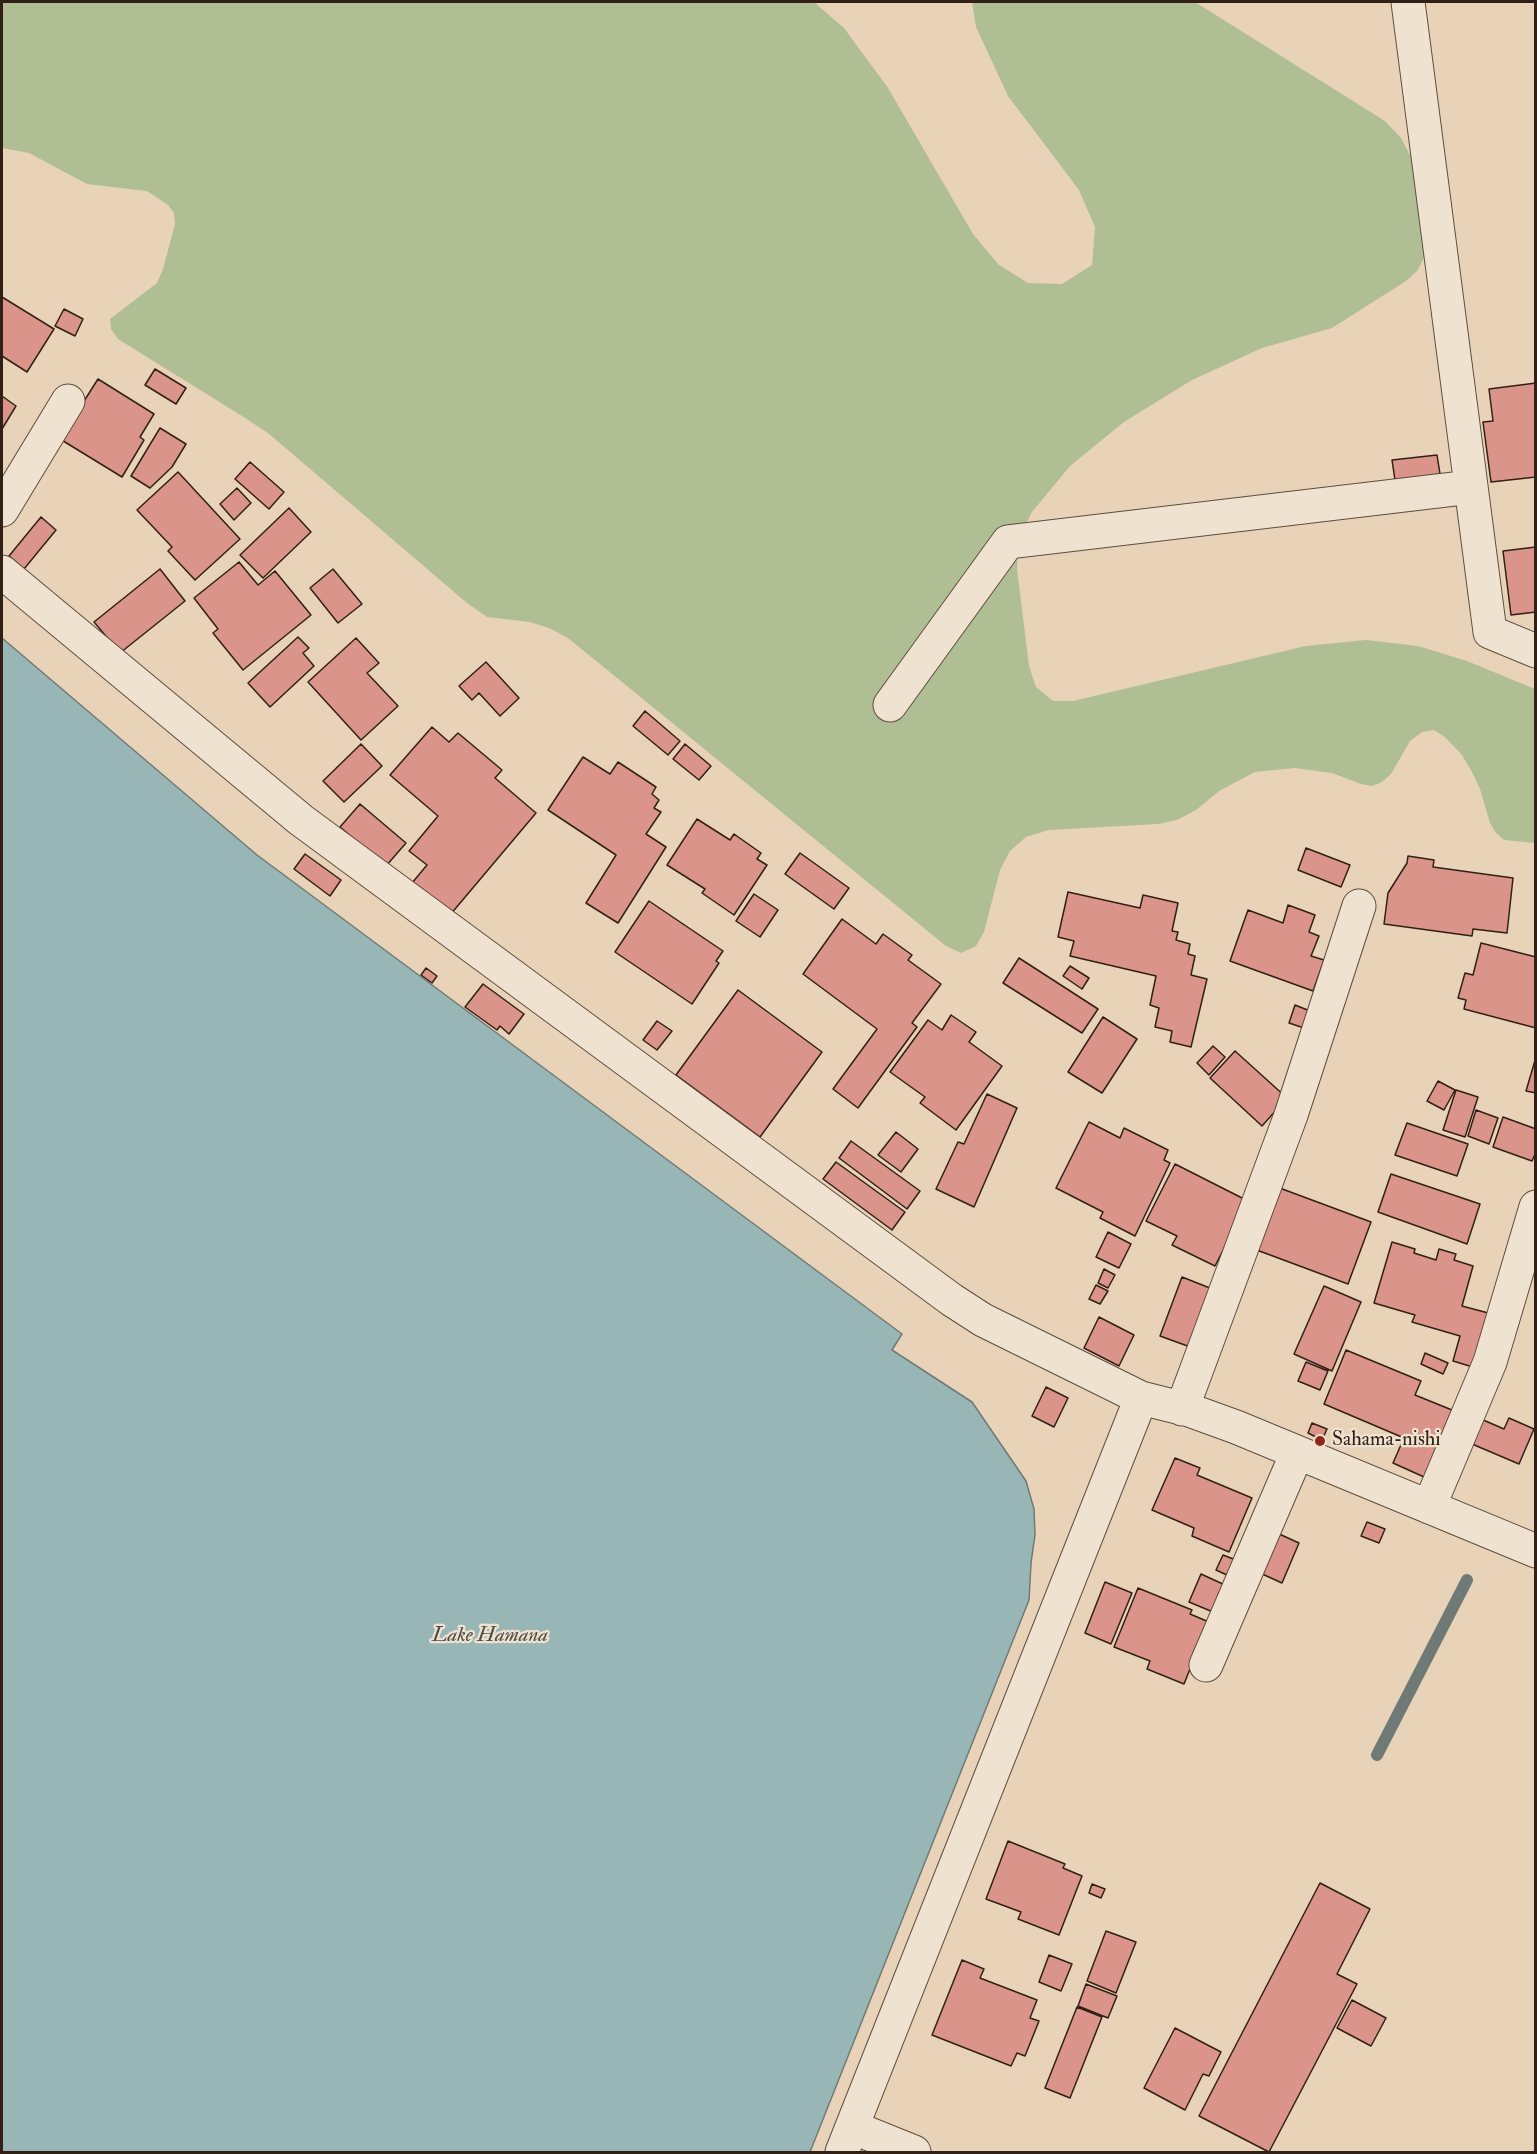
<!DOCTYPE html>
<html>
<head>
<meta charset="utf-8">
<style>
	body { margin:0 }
	#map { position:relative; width:1537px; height:2154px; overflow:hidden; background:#e8d3b8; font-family:"IM FELL Double Pica",serif }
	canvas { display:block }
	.frame { position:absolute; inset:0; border:3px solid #302015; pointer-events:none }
</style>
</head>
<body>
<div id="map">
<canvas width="1537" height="2154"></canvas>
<div class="frame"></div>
</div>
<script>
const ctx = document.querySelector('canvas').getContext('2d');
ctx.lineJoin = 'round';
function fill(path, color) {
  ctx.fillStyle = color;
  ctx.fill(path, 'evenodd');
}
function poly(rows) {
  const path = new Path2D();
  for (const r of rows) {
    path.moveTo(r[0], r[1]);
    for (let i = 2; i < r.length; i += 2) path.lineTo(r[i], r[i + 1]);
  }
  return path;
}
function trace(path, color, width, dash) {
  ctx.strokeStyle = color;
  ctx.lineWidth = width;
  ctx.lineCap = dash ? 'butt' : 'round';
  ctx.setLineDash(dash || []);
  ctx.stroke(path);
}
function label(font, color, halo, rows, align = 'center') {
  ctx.font = font + ' "IM FELL Double Pica",serif';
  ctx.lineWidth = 4.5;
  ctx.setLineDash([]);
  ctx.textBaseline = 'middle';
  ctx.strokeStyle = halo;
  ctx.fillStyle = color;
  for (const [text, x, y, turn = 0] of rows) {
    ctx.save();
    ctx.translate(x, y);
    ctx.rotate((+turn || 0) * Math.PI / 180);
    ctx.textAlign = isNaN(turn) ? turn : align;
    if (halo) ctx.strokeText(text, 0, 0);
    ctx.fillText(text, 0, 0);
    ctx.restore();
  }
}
fill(poly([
	[2,2,814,2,844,28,888,88,973,234,999,265,1028,283,1062,284,1092,265,1095,227,1079,190,1008,96,976,27,972,2,1195,2,1385,121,1401,138,1411,157,1419,179,1426,253,1418,270,1406,281,1332,328,1262,348,1192,380,1124,422,1070,466,1032,512,1018,540,1017,569,1029,666,1036,687,1053,701,1073,701,1306,646,1366,640,1418,646,1467,661,1535,689,1535,843,1504,840,1496,833,1490,823,1480,789,1472,772,1462,755,1445,737,1434,730,1422,732,1410,741,1391,774,1382,782,1372,786,1361,784,1332,773,1295,768,1255,772,1219,791,1196,810,1177,820,1158,824,1049,830,1026,837,1010,851,1000,870,984,932,976,946,961,953,946,946,568,638,549,628,530,622,487,617,467,603,268,433,242,416,118,339,111,329,110,319,157,283,163,269,175,224,174,213,168,205,147,191,87,184,29,153,2,148]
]), '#b0be94');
const water = poly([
	[2,638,257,855,902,1334,892,1350,972,1402,1026,1481,1034,1509,1035,1535,1031,1563,1029,1600,810,2152,2,2152,2,638]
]);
fill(water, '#99b6b6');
trace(water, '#6f7a76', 1.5);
trace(poly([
	[1377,1755,1467,1580]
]), '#6f7a76', 12);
const building = poly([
	[2,297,54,329,27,372,2,356,2,297],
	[64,309,83,319,75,336,55,326,64,309],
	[155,369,186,388,176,404,145,385,155,369],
	[98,379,154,414,140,437,144,440,122,477,60,439,98,379],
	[1536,383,1536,477,1491,482,1483,422,1493,421,1489,389,1536,383],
	[2,396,16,406,2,429,2,396],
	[160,428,186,444,172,467,150,488,131,476,160,428],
	[1437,455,1440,474,1395,480,1392,460,1437,455],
	[250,462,284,492,269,509,235,479,250,462],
	[178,472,240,539,195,580,168,551,172,547,137,510,178,472],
	[237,488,251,503,234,520,220,504,237,488],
	[289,508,311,532,263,578,240,555,289,508],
	[41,517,56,530,24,569,9,556,41,517],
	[1536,547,1536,612,1511,615,1503,551,1536,547],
	[239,562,258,585,275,571,311,615,243,670,213,633,218,629,194,598,239,562],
	[160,569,185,601,120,653,94,622,160,569],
	[333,569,362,604,338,623,310,588,333,569],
	[298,637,309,648,303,653,314,666,270,707,248,683,298,637],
	[356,638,379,663,367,673,398,706,361,740,308,682,356,638],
	[486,662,519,698,500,716,479,693,472,700,459,686,486,662],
	[645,711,680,741,668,755,633,726,645,711],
	[432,727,449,742,458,733,502,770,495,778,536,813,450,915,412,883,427,865,409,851,438,816,390,775,432,727],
	[361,744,382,766,344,802,323,781,361,744],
	[685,744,711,766,699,780,673,759,685,744],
	[583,757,610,774,618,762,656,787,652,794,659,800,654,808,661,812,646,834,666,847,618,923,586,903,616,855,548,810,583,757],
	[360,804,406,843,386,866,340,827,360,804],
	[697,819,730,840,734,834,761,853,757,859,767,865,734,915,702,893,705,889,667,865,697,819],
	[1306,848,1350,865,1341,887,1298,870,1306,848],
	[800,853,849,888,834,909,785,874,800,853],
	[305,854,341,880,330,896,294,869,305,854],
	[1408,856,1434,860,1433,867,1513,878,1507,933,1473,929,1472,936,1384,924,1388,893,1407,863,1408,856],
	[1068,892,1140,908,1143,895,1178,903,1172,931,1178,932,1176,940,1190,944,1188,954,1195,956,1191,975,1207,979,1191,1047,1170,1042,1172,1031,1155,1027,1159,1008,1150,1005,1156,976,1070,956,1074,941,1058,937,1068,892],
	[754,894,778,910,760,937,736,921,754,894],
	[649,901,723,951,716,961,719,963,692,1004,615,952,649,901],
	[1288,905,1315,915,1309,932,1319,936,1311,956,1324,960,1313,991,1230,961,1248,910,1283,923,1288,905],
	[842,919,876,944,883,934,912,955,908,960,941,984,912,1023,917,1027,858,1108,833,1089,877,1029,803,974,842,919],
	[1481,943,1536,957,1536,1028,1464,1009,1466,1000,1458,998,1465,973,1473,975,1481,943],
	[1019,958,1098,1009,1082,1033,1003,983,1019,958],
	[1070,966,1089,978,1082,989,1063,976,1070,966],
	[426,968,437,976,432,983,421,975,426,968],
	[483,984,524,1014,509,1034,500,1026,497,1030,465,1007,483,984],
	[738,990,822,1052,760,1137,676,1075,738,990],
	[1295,1005,1310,1011,1304,1028,1289,1023,1295,1005],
	[951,1015,976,1032,969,1042,1002,1066,956,1130,920,1103,925,1097,890,1072,928,1020,942,1030,951,1015],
	[1103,1017,1137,1039,1102,1093,1068,1072,1103,1017],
	[657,1021,672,1031,657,1050,643,1040,657,1021],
	[1213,1046,1225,1057,1209,1075,1197,1063,1213,1046],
	[1235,1051,1287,1098,1262,1126,1210,1078,1235,1051],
	[1536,1057,1536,1093,1526,1091,1536,1057],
	[1438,1081,1455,1090,1444,1110,1427,1101,1438,1081],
	[1456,1090,1478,1097,1465,1137,1443,1130,1456,1090],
	[987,1094,1017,1108,974,1207,936,1189,958,1142,964,1144,987,1094],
	[1476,1110,1498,1118,1489,1144,1468,1136,1476,1110],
	[1503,1117,1536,1129,1536,1152,1532,1161,1493,1147,1503,1117],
	[1089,1122,1120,1138,1124,1128,1168,1150,1164,1160,1170,1163,1135,1236,1100,1218,1103,1212,1056,1188,1089,1122],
	[1407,1123,1468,1144,1457,1176,1395,1155,1407,1123],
	[896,1132,918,1149,901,1172,878,1155,896,1132],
	[851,1141,920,1191,907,1209,839,1158,851,1141],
	[836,1162,905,1212,892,1230,823,1179,836,1162],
	[1175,1164,1248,1201,1215,1266,1172,1245,1177,1236,1146,1221,1175,1164],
	[1391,1174,1480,1204,1467,1244,1378,1212,1391,1174],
	[1277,1187,1371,1222,1348,1284,1254,1249,1277,1187],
	[1108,1232,1131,1244,1119,1268,1096,1257,1108,1232],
	[1392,1242,1415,1249,1414,1253,1436,1260,1439,1249,1456,1254,1454,1260,1473,1266,1462,1306,1492,1314,1476,1368,1453,1361,1460,1336,1412,1322,1415,1315,1374,1303,1392,1242],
	[1104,1269,1115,1275,1108,1288,1098,1283,1104,1269],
	[1182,1277,1215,1290,1193,1348,1160,1336,1182,1277],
	[1096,1285,1108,1291,1100,1304,1089,1299,1096,1285],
	[1324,1286,1361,1302,1332,1371,1294,1354,1324,1286],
	[1099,1317,1134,1335,1119,1366,1084,1348,1099,1317],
	[1346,1350,1421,1381,1415,1395,1452,1410,1424,1477,1393,1463,1404,1438,1324,1404,1346,1350],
	[1425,1353,1448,1363,1443,1374,1421,1364,1425,1353],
	[1306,1362,1328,1371,1320,1390,1298,1381,1306,1362],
	[1046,1387,1068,1398,1054,1427,1032,1416,1046,1387],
	[1509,1418,1534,1429,1519,1464,1472,1444,1481,1419,1504,1429,1509,1418],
	[1312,1423,1327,1429,1322,1440,1308,1433,1312,1423],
	[1175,1458,1200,1468,1197,1475,1252,1498,1229,1552,1192,1536,1194,1528,1152,1510,1175,1458],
	[1367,1522,1385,1529,1379,1543,1361,1536,1367,1522],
	[1277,1533,1299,1543,1282,1583,1260,1573,1277,1533],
	[1223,1555,1236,1560,1229,1576,1216,1570,1223,1555],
	[1201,1574,1225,1585,1213,1612,1189,1602,1201,1574],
	[1105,1582,1132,1593,1111,1644,1085,1633,1105,1582],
	[1138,1588,1192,1610,1190,1614,1209,1622,1184,1684,1147,1669,1150,1661,1114,1647,1138,1588],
	[1008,1841,1065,1864,1063,1868,1082,1876,1059,1935,1018,1919,1021,1912,986,1899,1008,1841],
	[1320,1883,1370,1909,1337,1974,1357,1984,1269,2152,1199,2116,1320,1883],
	[1092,1884,1105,1889,1101,1898,1089,1893,1092,1884],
	[1106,1931,1136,1942,1116,1993,1087,1981,1106,1931],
	[1049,1955,1072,1964,1061,1991,1039,1982,1049,1955],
	[962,1960,984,1969,980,1978,1037,2000,1030,2018,1039,2021,1025,2056,1017,2053,1011,2066,932,2035,962,1960],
	[1086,1984,1117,1996,1108,2018,1078,2006,1086,1984],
	[1352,2000,1386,2018,1371,2046,1337,2028,1352,2000],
	[1077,2007,1102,2017,1070,2098,1045,2088,1077,2007],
	[1175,2028,1221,2052,1209,2076,1203,2074,1185,2110,1144,2088,1175,2028]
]);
fill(building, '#db9489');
trace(building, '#302015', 1.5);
const minor = poly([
	[1408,2,1490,632,1536,651],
	[2,510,68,401],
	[2,572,301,820,952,1300,983,1320,1141,1398,1189,1410,1236,1427,1536,1551],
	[890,705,1008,542,1471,487],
	[1182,1409,1291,1115,1359,906],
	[1429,1507,1490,1362,1536,1207],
	[1206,1665,1297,1453],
	[852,2127,914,2152],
	[842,2152,1141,1398]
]);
trace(minor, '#5e4d3e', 35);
trace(minor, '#f0e2d1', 33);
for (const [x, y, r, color] of [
	[1320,1441,6,"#8f2418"]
]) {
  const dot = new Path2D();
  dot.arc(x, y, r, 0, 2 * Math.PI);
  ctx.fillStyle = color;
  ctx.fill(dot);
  trace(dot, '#f0e2d1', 2);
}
label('20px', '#302015', '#f0e2d1', [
	["Sahama-nishi",1332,1441]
], 'left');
label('italic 21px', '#504d45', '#f0e2d1', [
	["Lake Hamana",490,1636]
]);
</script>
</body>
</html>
